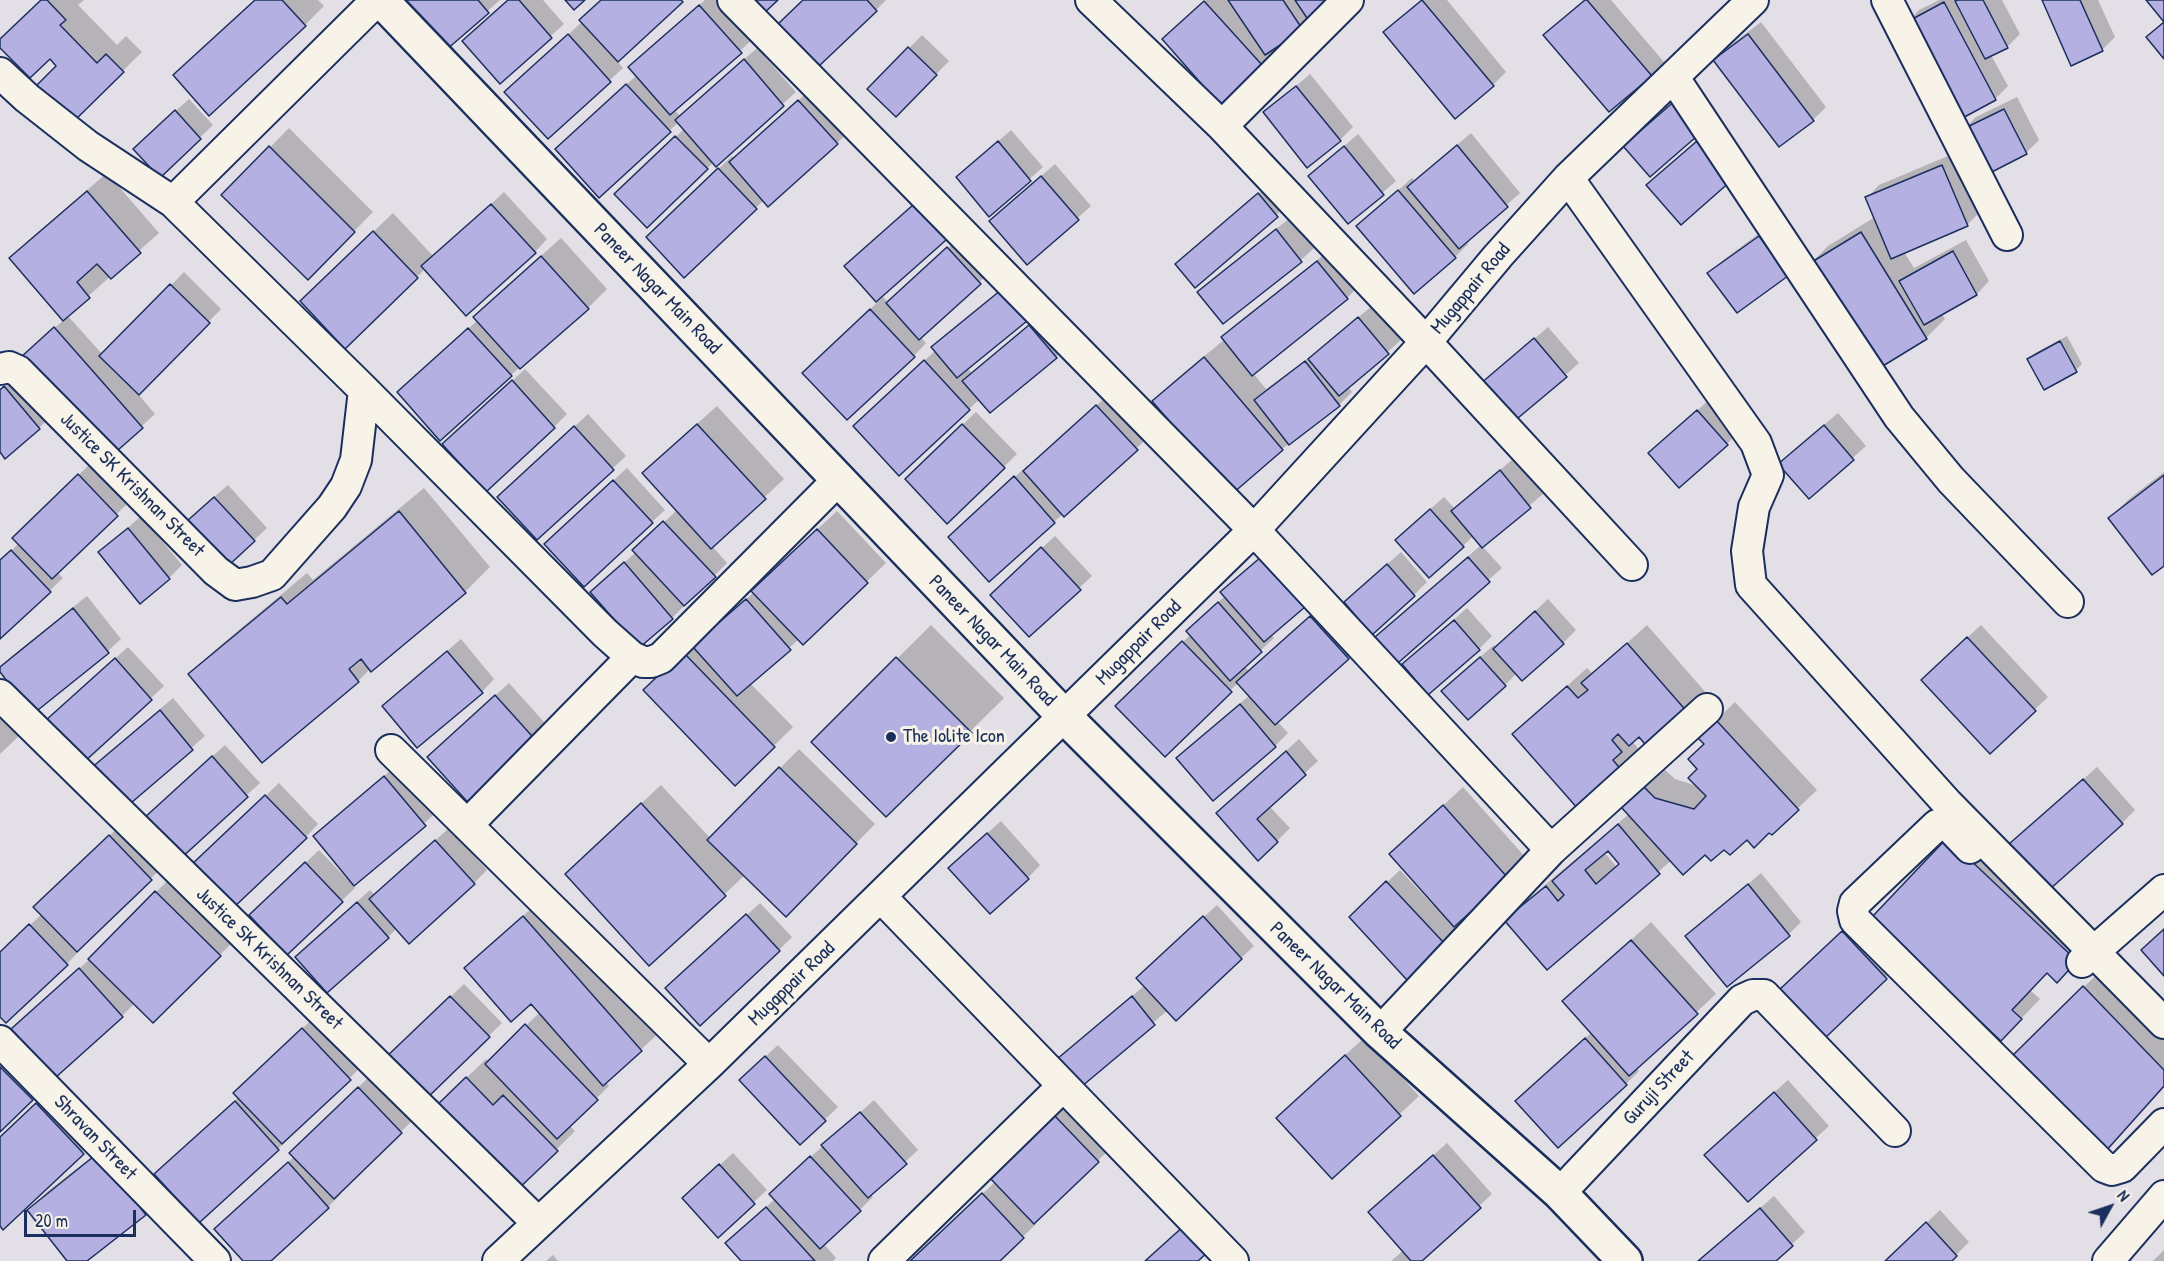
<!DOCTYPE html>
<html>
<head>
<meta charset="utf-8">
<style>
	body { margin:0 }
	#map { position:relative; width:2164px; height:1261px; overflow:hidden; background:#e3dfe6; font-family:"Patrick Hand",sans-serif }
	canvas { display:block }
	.north { position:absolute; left:2080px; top:1177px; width:60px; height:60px; -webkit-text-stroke:4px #f7f3e8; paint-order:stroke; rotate:50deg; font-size:16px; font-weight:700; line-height:24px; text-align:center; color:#1b2f5e }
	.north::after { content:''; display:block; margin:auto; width:21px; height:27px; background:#1b2f5e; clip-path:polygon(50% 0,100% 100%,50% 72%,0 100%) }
	.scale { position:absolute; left:24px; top:1210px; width:112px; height:27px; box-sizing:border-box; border:3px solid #1b2f5e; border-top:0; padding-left:8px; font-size:18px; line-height:21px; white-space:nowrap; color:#1b2f5e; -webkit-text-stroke:4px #f7f3e8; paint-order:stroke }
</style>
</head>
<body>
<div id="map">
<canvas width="2164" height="1261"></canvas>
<div class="north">N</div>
<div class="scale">20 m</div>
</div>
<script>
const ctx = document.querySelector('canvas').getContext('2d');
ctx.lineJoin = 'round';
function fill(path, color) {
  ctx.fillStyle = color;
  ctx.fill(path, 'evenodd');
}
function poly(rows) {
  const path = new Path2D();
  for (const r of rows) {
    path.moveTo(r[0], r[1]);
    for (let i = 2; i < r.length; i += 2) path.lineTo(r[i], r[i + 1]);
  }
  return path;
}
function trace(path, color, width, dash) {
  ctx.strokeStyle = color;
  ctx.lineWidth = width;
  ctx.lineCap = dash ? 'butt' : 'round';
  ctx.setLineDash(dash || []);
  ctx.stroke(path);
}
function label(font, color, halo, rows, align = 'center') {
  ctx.font = font + ' "Patrick Hand",sans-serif';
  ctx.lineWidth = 6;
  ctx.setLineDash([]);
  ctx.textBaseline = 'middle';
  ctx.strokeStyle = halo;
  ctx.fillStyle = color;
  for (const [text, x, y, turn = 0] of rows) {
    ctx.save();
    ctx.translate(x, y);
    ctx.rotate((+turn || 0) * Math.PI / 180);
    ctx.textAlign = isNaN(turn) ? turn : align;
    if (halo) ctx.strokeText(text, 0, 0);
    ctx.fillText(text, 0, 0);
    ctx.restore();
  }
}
fill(poly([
	[42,0,84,0,78,5,117,45,126,36,142,52,70,123,58,66,50,57,0,46,0,41],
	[255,0,318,0,324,6,305,25],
	[404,0,500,0,446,48],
	[508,0,543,0,564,24,500,82,464,41],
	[602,0,683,0,617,61,623,68,548,137,519,79,582,22],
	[705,0,719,0,753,39,675,110,680,116,757,48,796,92,716,164,714,162,647,226,629,182,685,128,679,122,669,131,570,136,637,75,643,54],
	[805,0,886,0,876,10],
	[1206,0,1332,0,1315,16,1272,49,1275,52,1262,65,1177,26],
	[1421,0,1447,0,1506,72,1493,85,1385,32],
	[1585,0,1611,0,1664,62,1651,75,1545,35],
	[1939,0,2002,0,2020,34,2007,47,1991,55,2008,86,1995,99,1906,23,1919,10],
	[2043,0,2098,0,2115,37,2102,50],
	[1761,22,1826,107,1813,120,1715,60,1728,47],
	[922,35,949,61,896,115,869,89],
	[1310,74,1353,127,1340,140,1265,113],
	[812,88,850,131,837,143,764,200,685,276,661,224,732,156,734,159],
	[2017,97,2039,140,2026,153,1963,130,1976,117],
	[189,99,213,125,160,176,148,136],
	[289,128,373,212,308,278,223,195],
	[1011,130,1043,167,989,215,958,177],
	[1471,133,1520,193,1466,241,1468,244,1455,257,1414,292,1358,226,1412,178,1415,181],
	[1358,134,1396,181,1348,222,1310,176],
	[1955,153,1980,212,1967,225,1904,252,1914,268,1966,240,1989,281,1977,294,1942,314,1945,319,1926,338,1809,265,1828,246,1875,217,1867,198,1879,185],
	[1055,164,1091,206,1027,263,1004,208],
	[107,173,159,233,67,315,103,355,184,272,221,309,138,394,155,414,109,456,34,345,64,320,11,259,30,239],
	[1272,182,1290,203,1196,286,1177,264],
	[504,192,547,239,535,252,425,269,345,347,321,282,393,213,434,257],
	[1290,218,1314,248,1301,260,1199,292,1212,279],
	[1772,224,1799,262,1737,311,1709,273,1722,261],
	[961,236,992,270,921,337,926,343,914,356,817,360,883,297,889,303],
	[561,238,607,289,588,308,511,375,412,379,478,320,475,317,494,298],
	[1331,249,1360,285,1347,298,1253,373,1266,389,1319,350,1372,306,1401,340,1348,387,1352,392,1339,405,1282,449,1154,401,1173,382,1225,339,1223,337,1236,324],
	[1015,278,1039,307,967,368,972,373,1043,313,1068,344,1056,357,980,399,969,409,874,407,936,350,934,347,946,334],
	[1548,327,1579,363,1513,421,1482,384],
	[2067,336,2082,364,2076,370,2045,388,2029,359,2035,353],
	[525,369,567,414,554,427,457,431],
	[18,375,52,416,39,428,0,450,0,389],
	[1110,393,1149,437,989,580,963,524,1028,465,1030,467],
	[1710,399,1739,431,1727,444,1663,441],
	[717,406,784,479,712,546,727,563,672,618,605,580,636,552,647,538,677,510,663,454],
	[976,412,1017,454,947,522,919,466],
	[1838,413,1866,446,1809,497,1793,451],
	[588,414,626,456,537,538,512,484],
	[1514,458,1543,494,1482,546,1502,568,1398,661,1390,625,1481,545,1473,536,1463,546,1410,527,1444,497,1455,509],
	[92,462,129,502,57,572,63,578,0,637,0,562,19,543,14,538],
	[627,468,665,510,652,522,559,531],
	[2164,472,2164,564,2110,518,2129,499],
	[228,485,267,528,254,540,201,508],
	[424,488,490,567,465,592,370,669,358,681,190,674,215,650,307,573,313,580],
	[837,511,886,563,803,643,799,639,750,683,793,727,735,784,645,690,754,592,772,572],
	[141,516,182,565,169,578,100,553],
	[1055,536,1092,576,1029,635,1005,582],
	[1274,545,1271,634,1274,638,1244,666,1249,671,1324,604,1360,645,1277,721,1288,733,1275,746,1191,745,1250,695,1238,683,1165,755,1118,706,1191,634,1201,618,1225,596,1222,592],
	[1401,552,1427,582,1414,595,1359,589],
	[87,596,121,639,108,651,33,712,0,668,12,656],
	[1548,599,1576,630,1563,643,1517,673,1505,685,1456,678,1494,645,1496,648],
	[1467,608,1492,636,1479,649,1417,652],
	[931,625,1004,698,886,815,813,742],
	[1647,625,1707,694,1688,713,1639,735,1632,741,1641,752,1622,771,1534,716,1587,668,1593,674],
	[1981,625,2048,697,1990,752,1936,667],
	[461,639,494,679,482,692,384,706],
	[128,647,164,686,83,761,60,708],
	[509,683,553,732,540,745,442,744],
	[173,698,205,736,124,807,105,756],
	[1735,702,1817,790,1772,833,1769,831,1747,837,1724,848,1672,860,1547,968,1506,921,1526,901,1629,814,1623,807,1664,769,1675,779,1697,786,1699,769,1706,744,1699,737],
	[1608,849,1620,863,1616,866,1604,852],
	[0,711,21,734,0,754],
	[1299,739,1318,761,1269,806,1290,828,1277,841,1231,801],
	[225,745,260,783,179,857,158,806],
	[799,749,875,824,786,915,745,875,650,964,586,855,661,785,711,839],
	[398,764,437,812,352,885,355,888,287,953,264,903,319,850,349,881,351,880,315,836],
	[2097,767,2135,810,2122,823,2024,832],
	[279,783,318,824,306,837,205,854],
	[1463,787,1526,858,1453,926,1457,930,1444,943,1364,904,1400,870,1433,905,1435,903,1391,854],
	[129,817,170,860,77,949,79,951,67,964,0,1015,0,953,42,914,55,888],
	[1967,820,2095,941,2048,971,2030,990,2040,999,2020,1020,1874,918],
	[1001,821,1040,865,1028,878,963,855],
	[449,828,487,870,474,883,397,928,388,937,310,944,370,890,375,895],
	[175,873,239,936,153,1021,135,1003,122,1016,26,1016,90,959],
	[1761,873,1801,922,1789,934,1687,936],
	[543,898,661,1031,606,1082,609,1086,569,1125,575,1131,556,1150,454,1090,486,1059,489,1062,540,1012,485,950],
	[760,903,792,937,779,950,680,976],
	[1217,905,1254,946,1176,1019,1168,1010,1081,1085,1059,1059,1145,985,1151,965],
	[1856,919,1899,965,1825,1036,1794,978],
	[1651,922,1716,994,1636,1068,1639,1071,1626,1084,1530,1088,1592,1032,1584,982],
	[2103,968,2164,1032,2164,1086,2013,1058],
	[464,984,502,1023,424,1099,386,1059],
	[322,1010,369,1059,278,1149,199,1221,175,1155,239,1097,254,1074],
	[1365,1037,1419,1096,1332,1177,1297,1099],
	[778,1045,838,1107,800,1143,754,1067],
	[0,1050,50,1080,0,1130],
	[371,1075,414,1119,339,1192,341,1194,328,1207,268,1261,245,1261,229,1216,295,1156,291,1153],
	[1788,1080,1829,1126,1748,1200,1719,1142],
	[56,1085,102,1134,82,1153,0,1224,0,1137],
	[874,1100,918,1150,870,1194,873,1197,824,1244,836,1258,833,1261,743,1261,740,1231,775,1199,784,1181],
	[1067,1102,1111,1148,1034,1222,1036,1224,998,1261,912,1261,995,1182,990,1176],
	[118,1136,164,1195,145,1214,85,1261,69,1261,29,1210,48,1191],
	[1447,1143,1492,1194,1420,1261,1391,1261,1404,1250,1383,1200],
	[733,1153,767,1190,718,1235,697,1186],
	[1774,1196,1805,1232,1774,1261,1699,1261],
	[1940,1210,1969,1242,1950,1261,1887,1261],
	[2164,1250,2164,1261,2153,1261],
	[553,1255,558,1261,546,1261]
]), '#0003');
const building = poly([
	[41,0,47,0,66,20,60,25,97,63,106,54,124,72,70,125,34,88,56,66,50,59,30,78,0,48,0,39,41,0],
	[255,0,282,0,306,26,209,116,173,75,255,0],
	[402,0,478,0,489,13,446,50,402,0],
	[508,0,519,0,552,38,500,84,462,41,508,0],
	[565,0,585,0,574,10,565,0],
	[601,0,681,0,683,2,618,62,579,20,601,0],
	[746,0,778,0,761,16,746,0],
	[803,0,867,0,877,11,818,67,778,24,803,0],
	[1228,0,1283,0,1303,30,1265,55,1228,0],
	[1295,0,1334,0,1307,18,1295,0],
	[1422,0,1494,86,1455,119,1383,32,1422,0],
	[1585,0,1587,0,1652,76,1609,112,1543,35,1585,0],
	[1958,0,1983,0,2008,48,1985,59,1955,1,1958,0],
	[2042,0,2080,0,2103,51,2071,66,2042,0],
	[2146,0,2164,0,2164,59,2146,37,2164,22,2146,0],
	[1204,1,1263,66,1220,105,1162,39,1204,1],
	[1944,2,1996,100,1957,121,1905,23,1944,2],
	[699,5,742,53,670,115,628,67,699,5],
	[568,34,611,82,548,139,504,92,568,34],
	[1748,34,1814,121,1779,147,1713,60,1748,34],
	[908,47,937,75,896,117,867,89,908,47],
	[744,59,784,106,716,167,675,120,744,59],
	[626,84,671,132,599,198,555,149,626,84],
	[1296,86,1341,141,1307,168,1263,112,1296,86],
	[1677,99,1704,130,1650,177,1623,146,1677,99],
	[798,100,838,144,768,207,729,162,798,100],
	[2004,109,2027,154,1984,176,1961,130,2004,109],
	[175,110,201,139,160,178,133,149,175,110],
	[675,136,708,169,647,228,614,194,675,136],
	[998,141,1031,181,989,217,956,177,998,141],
	[1697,141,1732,180,1681,225,1646,185,1697,141],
	[1457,145,1508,207,1459,249,1407,187,1457,145],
	[269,146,355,232,308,280,221,195,269,146],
	[1344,146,1384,195,1348,224,1308,176,1344,146],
	[1942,165,1968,226,1891,259,1865,197,1942,165],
	[718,168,757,209,684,278,646,237,718,168],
	[1041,176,1079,220,1027,265,989,221,1041,176],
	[1398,190,1456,258,1414,294,1356,226,1398,190],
	[87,191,141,253,111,279,97,264,77,282,90,298,63,321,9,258,87,191],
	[1258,193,1278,217,1195,288,1175,264,1258,193],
	[922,197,954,233,876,302,844,266,922,197],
	[491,204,536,253,466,316,421,266,491,204],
	[1276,229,1302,262,1223,324,1197,292,1276,229],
	[373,231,418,278,345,349,300,301,373,231],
	[1861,232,1927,339,1873,372,1807,265,1861,232],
	[1759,236,1788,276,1737,313,1707,273,1759,236],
	[947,247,981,284,919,340,886,303,947,247],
	[1953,251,1977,295,1924,325,1899,281,1953,251],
	[541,256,589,309,520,369,473,317,541,256],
	[1317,261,1348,299,1252,376,1221,337,1317,261],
	[170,284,210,323,139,395,99,356,170,284],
	[1001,290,1027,321,957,378,931,347,1001,290],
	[870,309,915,357,847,420,802,373,870,309],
	[1358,317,1389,354,1339,396,1308,359,1358,317],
	[1029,325,1057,358,990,413,962,381,1029,325],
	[54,327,143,428,109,458,20,358,54,327],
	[468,328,512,376,440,441,397,392,468,328],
	[1534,338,1567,377,1512,423,1480,384,1534,338],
	[2060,341,2077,372,2044,390,2027,359,2060,341],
	[1204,357,1283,450,1232,494,1152,401,1204,357],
	[924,360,970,410,899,476,853,426,924,360],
	[1305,361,1340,406,1289,445,1254,400,1305,361],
	[512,380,555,428,486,492,442,444,512,380],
	[4,386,40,429,5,459,0,452,0,390,4,386],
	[1096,405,1138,450,1064,517,1023,471,1096,405],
	[1697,410,1728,445,1679,488,1648,453,1697,410],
	[697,424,766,499,711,549,642,473,697,424],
	[962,424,1005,468,947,524,905,479,962,424],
	[1824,425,1854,460,1809,499,1778,464,1824,425],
	[574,426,614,470,537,540,497,497,574,426],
	[1500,470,1531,508,1482,548,1451,511,1500,470],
	[78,474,118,516,52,579,12,538,78,474],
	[2164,475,2164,566,2152,575,2108,518,2164,475],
	[1014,476,1055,523,989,582,948,537,1014,476],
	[613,480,653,523,584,587,544,544,613,480],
	[214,497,255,541,228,566,187,521,214,497],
	[1430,509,1464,547,1429,578,1395,540,1430,509],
	[399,511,466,593,371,672,361,659,349,669,359,682,262,763,188,674,281,597,287,604,399,511],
	[663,521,716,577,684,606,632,550,663,521],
	[128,528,170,579,140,604,98,552,128,528],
	[817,529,868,583,803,645,751,591,817,529],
	[1041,547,1081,590,1029,637,990,595,1041,547],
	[11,550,51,592,0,639,0,560,11,550],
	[1261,557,1305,607,1264,642,1220,592,1261,557],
	[1468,557,1490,582,1398,663,1375,637,1468,557],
	[624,562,673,619,639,648,590,592,624,562],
	[1387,564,1415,596,1372,635,1344,602,1387,564],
	[746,599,791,650,737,696,692,646,746,599],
	[1218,602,1262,652,1230,681,1186,631,1218,602],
	[73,608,109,653,33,714,0,672,0,667,73,608],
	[1535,611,1564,644,1522,681,1493,649,1535,611],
	[1310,616,1349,659,1275,725,1236,682,1310,616],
	[1454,620,1480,650,1428,695,1402,664,1454,620],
	[1967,637,2036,711,1990,754,1921,680,1967,637],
	[1182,641,1232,692,1165,757,1115,706,1182,641],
	[1627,643,1689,714,1649,749,1639,737,1629,746,1618,734,1612,740,1622,752,1613,760,1623,772,1579,810,1512,734,1567,686,1578,698,1588,690,1581,683,1627,643],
	[447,651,483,693,417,748,382,706,447,651],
	[683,652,775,747,735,786,643,690,683,652],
	[896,657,972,733,886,817,811,742,896,657],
	[1480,657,1506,686,1468,720,1441,691,1480,657],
	[115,658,152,700,83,763,45,721,115,658],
	[495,695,541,746,473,808,427,757,495,695],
	[1240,704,1276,747,1213,801,1176,758,1240,704],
	[160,710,193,750,124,809,90,769,160,710],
	[1715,719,1799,810,1772,835,1769,833,1754,848,1747,840,1730,855,1724,850,1711,861,1705,855,1683,875,1621,807,1644,787,1655,798,1694,809,1706,796,1688,778,1697,769,1688,759,1704,744,1697,737,1715,719],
	[1286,751,1306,775,1257,819,1278,842,1258,861,1216,813,1286,751],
	[212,756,248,797,179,860,143,819,212,756],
	[779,767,857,844,786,917,707,840,779,767],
	[384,776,426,826,354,886,313,836,384,776],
	[2083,779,2123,824,2049,890,2009,844,2083,779],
	[265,795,307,838,231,910,190,866,265,795],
	[641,803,726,896,649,966,565,874,641,803],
	[1443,805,1508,878,1454,927,1389,854,1443,805],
	[1618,824,1660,874,1547,970,1504,920,1546,886,1558,901,1564,895,1552,881,1618,824],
	[1608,851,1619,864,1596,884,1585,870,1608,851],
	[987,833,1029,879,990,914,948,868,987,833],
	[109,835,152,880,77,952,33,907,109,835],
	[1947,838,2077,961,2057,983,2047,973,2012,1010,2022,1019,2001,1041,1871,918,1947,838],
	[435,840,475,884,409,944,369,899,435,840],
	[305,862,343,902,287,955,249,915,305,862],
	[1386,881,1445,944,1407,980,1349,917,1386,881],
	[1748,884,1790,936,1727,987,1685,936,1748,884],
	[155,891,221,956,153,1023,88,959,155,891],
	[357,902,389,938,327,993,295,957,357,902],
	[746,914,780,951,700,1026,665,988,746,914],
	[523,916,642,1051,603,1086,531,1004,511,1022,464,968,523,916],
	[1203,916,1242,959,1176,1021,1136,978,1203,916],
	[29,924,68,965,6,1023,0,1017,0,952,29,924],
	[2164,929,2164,976,2141,950,2164,929],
	[1842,931,1887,979,1825,1038,1779,990,1842,931],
	[1631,940,1698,1014,1629,1076,1562,1001,1631,940],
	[79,968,123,1017,55,1078,11,1029,79,968],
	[2083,986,2164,1070,2164,1086,2105,1152,2010,1058,2083,986],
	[450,996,490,1037,424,1101,384,1059,450,996],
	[1132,996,1155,1025,1081,1087,1057,1059,1132,996],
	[525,1024,598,1100,557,1139,485,1064,525,1024],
	[302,1028,351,1080,282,1144,233,1093,302,1028],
	[1585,1038,1627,1085,1558,1148,1515,1101,1585,1038],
	[1345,1055,1401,1116,1332,1179,1276,1118,1345,1055],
	[765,1056,826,1121,800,1145,739,1080,765,1056],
	[0,1067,33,1100,0,1132,0,1067],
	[466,1077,493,1105,503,1095,558,1151,514,1193,433,1109,466,1077],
	[358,1087,402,1133,334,1199,289,1153,358,1087],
	[1774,1092,1817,1140,1748,1202,1704,1155,1774,1092],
	[235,1101,279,1150,199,1223,154,1174,235,1101],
	[36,1103,84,1154,3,1230,0,1226,0,1137,36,1103],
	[860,1112,907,1164,868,1198,821,1145,860,1112],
	[1053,1114,1099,1162,1034,1224,988,1176,1053,1114],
	[98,1153,146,1215,87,1261,67,1261,27,1210,98,1153],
	[1433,1155,1481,1208,1422,1261,1411,1261,1368,1212,1433,1155],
	[810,1156,861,1211,820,1249,769,1194,810,1156],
	[288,1162,329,1208,271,1261,243,1261,214,1229,288,1162],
	[719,1164,755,1204,718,1238,682,1198,719,1164],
	[982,1193,1024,1238,1000,1261,910,1261,982,1193],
	[766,1207,815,1261,741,1261,725,1243,766,1207],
	[1760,1208,1793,1246,1776,1261,1698,1261,1760,1208],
	[1926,1222,1957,1256,1952,1261,1885,1261,1926,1222],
	[1186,1224,1210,1250,1198,1261,1145,1261,1186,1224]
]);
fill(building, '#b4b0e1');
trace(building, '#1b2f5e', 1.5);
const street = poly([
	[377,0,173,202,364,390,605,633,632,657,643,662,651,662,661,658,838,480],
	[733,0,1254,530,1551,850,1707,709],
	[1091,0,1222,126,1426,342,1632,565],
	[1887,0,2007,235],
	[0,73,27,98,88,146,173,202],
	[1674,78,1899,417,1951,480,2068,602],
	[1222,126,1348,0],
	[1568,178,1756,443,1768,475,1754,507,1747,551,1751,585,1948,804,2164,1023],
	[0,369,9,367,18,371,216,571,235,585,252,582,272,575,332,507,346,486,356,460,364,390],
	[0,695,538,1223],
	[391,750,709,1064],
	[467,825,632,657],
	[1970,848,1949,826,1942,824,1937,825,1855,903,1853,911,1855,920,2104,1167,2112,1170,2122,1167,2164,1124],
	[881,897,1233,1261],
	[2082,962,2164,890],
	[1380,1032,1551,850],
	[0,1041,215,1261],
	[1560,1193,1742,1000,1753,995,1764,995,1895,1131],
	[498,1261,709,1064,1254,530,1426,342,1498,256,1568,178,1753,0],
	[884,1261,1063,1086],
	[2108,1261,2164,1196]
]);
const secondary = poly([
	[381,0,1065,717,1380,1032,1560,1193,1625,1261]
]);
trace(street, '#1b2f5e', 34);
trace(secondary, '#1b2f5e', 38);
trace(street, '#f7f3e8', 30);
trace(secondary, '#f7f3e8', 33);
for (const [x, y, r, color] of [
	[891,737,6,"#1b2f5e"]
]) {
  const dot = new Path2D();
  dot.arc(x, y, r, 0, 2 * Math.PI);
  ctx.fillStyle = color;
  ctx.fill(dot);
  trace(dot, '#f7f3e8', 2);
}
label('20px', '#1b2f5e', '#f7f3e8', [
	["Paneer Nagar Main Road",657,289,46],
	["Mugappair Road",1471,289,-50],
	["Justice SK Krishnan Street",132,485,45],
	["Paneer Nagar Main Road",992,641,46],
	["Mugappair Road",1139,643,-45],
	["Justice SK Krishnan Street",269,959,44],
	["Mugappair Road",792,984,-44],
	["Paneer Nagar Main Road",1335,986,44],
	["Guruji Street",1659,1088,-47],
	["Shravan Street",95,1138,46]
]);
label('20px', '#1b2f5e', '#f7f3e8', [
	["The Iolite Icon",903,737]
], 'left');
</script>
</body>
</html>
